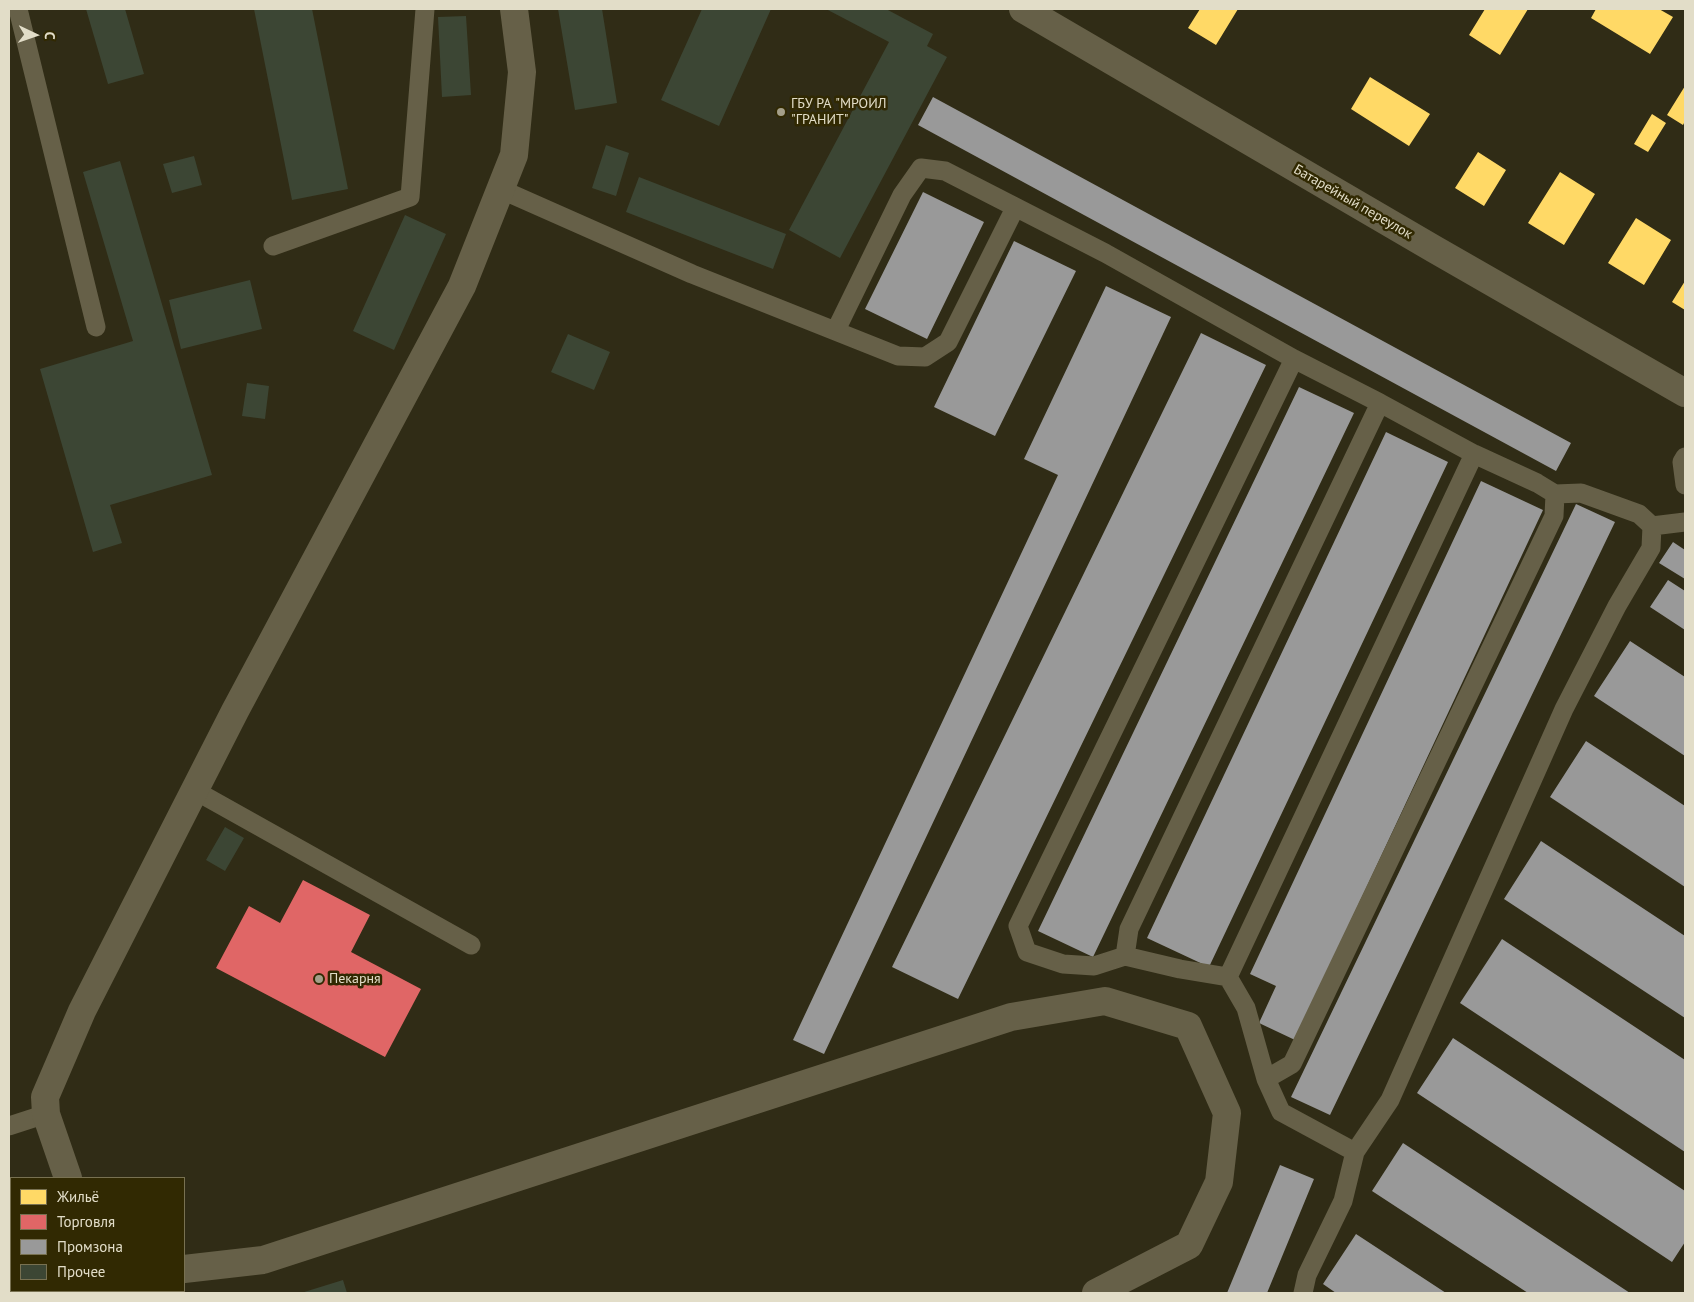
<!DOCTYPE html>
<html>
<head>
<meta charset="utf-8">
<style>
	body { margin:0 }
	#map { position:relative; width:1694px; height:1302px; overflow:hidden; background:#302c16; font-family:"PT Sans",sans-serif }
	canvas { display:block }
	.frame { position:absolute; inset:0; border:10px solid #e2ddc8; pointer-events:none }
	.legend { position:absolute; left:10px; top:1177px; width:175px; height:115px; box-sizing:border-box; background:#312902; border:1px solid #787151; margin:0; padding:6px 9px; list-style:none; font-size:15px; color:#e2ddc8 }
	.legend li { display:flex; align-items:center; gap:10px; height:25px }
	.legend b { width:25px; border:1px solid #787151 }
	.north { position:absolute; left:10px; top:10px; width:50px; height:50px; -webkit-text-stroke:4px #312902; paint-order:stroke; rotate:93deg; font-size:14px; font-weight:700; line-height:20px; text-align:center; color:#e2ddc8 }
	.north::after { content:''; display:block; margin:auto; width:18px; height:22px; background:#e2ddc8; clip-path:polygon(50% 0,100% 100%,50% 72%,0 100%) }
</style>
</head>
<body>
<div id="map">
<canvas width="1694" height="1302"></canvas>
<div class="frame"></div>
<ul class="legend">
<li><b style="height:14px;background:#ffd966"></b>Жильё</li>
<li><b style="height:14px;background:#e06666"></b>Торговля</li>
<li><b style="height:14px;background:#999"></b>Промзона</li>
<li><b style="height:14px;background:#3c4634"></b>Прочее</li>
</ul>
<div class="north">С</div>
</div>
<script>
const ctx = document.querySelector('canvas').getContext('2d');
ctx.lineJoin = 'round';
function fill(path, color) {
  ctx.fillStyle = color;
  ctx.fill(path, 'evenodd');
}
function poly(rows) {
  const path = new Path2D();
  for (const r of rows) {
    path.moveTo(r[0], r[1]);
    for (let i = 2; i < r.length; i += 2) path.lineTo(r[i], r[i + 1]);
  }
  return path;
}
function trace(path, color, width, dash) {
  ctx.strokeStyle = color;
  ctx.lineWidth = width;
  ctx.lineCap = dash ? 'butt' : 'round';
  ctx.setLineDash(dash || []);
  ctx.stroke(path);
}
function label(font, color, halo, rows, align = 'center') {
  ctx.font = font + ' "PT Sans",sans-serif';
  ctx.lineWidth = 5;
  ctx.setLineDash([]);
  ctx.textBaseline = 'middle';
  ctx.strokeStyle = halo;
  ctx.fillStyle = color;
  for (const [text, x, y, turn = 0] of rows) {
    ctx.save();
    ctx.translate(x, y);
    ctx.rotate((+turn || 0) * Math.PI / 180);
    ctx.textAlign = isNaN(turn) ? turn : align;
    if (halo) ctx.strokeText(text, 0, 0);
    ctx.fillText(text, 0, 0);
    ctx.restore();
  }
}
fill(poly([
	[1200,9,1238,9,1216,45,1188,28],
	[1485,9,1528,9,1500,55,1469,35],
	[1596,9,1659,9,1673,17,1650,54,1591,18],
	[1370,77,1430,114,1409,146,1351,109],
	[1685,86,1685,121,1683,125,1667,115],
	[1652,114,1666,123,1648,152,1634,144],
	[1478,152,1506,170,1484,206,1455,188],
	[1560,172,1595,194,1564,245,1528,223],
	[1636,218,1671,240,1644,285,1608,263],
	[1685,281,1685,310,1672,302]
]), '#ffd966');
fill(poly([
	[303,880,370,915,351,952,421,989,385,1057,216,968,249,906,280,923]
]), '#e06666');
fill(poly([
	[933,97,1571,443,1556,471,918,125],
	[923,192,984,222,927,339,865,309],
	[1014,241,1076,271,995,436,934,407],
	[1106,286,1171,317,824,1054,793,1040,1058,475,1024,459],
	[1201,333,1266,365,958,999,892,967],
	[1299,387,1354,413,1093,957,1038,931],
	[1386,432,1448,462,1209,967,1147,938],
	[1481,481,1543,510,1295,1040,1259,1023,1276,986,1250,974],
	[1576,504,1615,522,1330,1115,1291,1097],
	[1673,542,1685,550,1685,579,1659,563],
	[1668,580,1685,591,1685,630,1650,607],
	[1630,641,1685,677,1685,756,1594,696],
	[1586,741,1685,806,1685,887,1550,797],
	[1541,841,1685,936,1685,1018,1504,899],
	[1502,939,1685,1060,1685,1152,1460,1003],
	[1453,1038,1685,1191,1685,1242,1672,1262,1417,1093],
	[1403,1143,1630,1293,1528,1293,1372,1191],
	[1280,1165,1314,1179,1267,1293,1227,1293],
	[1356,1234,1446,1293,1336,1293,1323,1284]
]), '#999');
fill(poly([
	[86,9,125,9,144,74,108,84],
	[254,9,312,9,348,189,292,200],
	[558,9,602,9,617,103,575,110],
	[702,9,771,9,719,126,661,100],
	[826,9,886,9,933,34,927,46,947,57,840,258,789,230,889,42],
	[466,16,471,95,442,97,438,17],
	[606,145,629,153,616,196,592,188],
	[194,156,202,185,172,193,163,164],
	[120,161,212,475,110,505,122,543,93,552,40,369,133,341,83,172],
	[639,177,786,234,773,269,626,212],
	[405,215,446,234,394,350,353,331],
	[250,280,262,329,181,349,169,300],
	[568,334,610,352,594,390,551,372],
	[247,383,269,386,265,419,242,416],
	[225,827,244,838,225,871,206,860],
	[343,1280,347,1293,301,1293]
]), '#3c4634');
trace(poly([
	[18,9,96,327],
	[500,189,692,274,898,356,925,357,948,342,1015,208],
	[273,246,410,197,425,9],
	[836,330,902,195,921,168,945,171,1105,253,1294,359,1380,403,1474,454,1537,483,1555,494,1554,516,1292,1064,1266,1079],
	[1294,359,1018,926,1027,952,1063,964,1094,966,1125,956,1180,969,1228,977,1246,1008,1266,1079,1281,1112,1355,1152],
	[1685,457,1682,462,1685,485],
	[1652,526,1685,522],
	[194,790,471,945],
	[1125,956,1129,929,1380,403],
	[1228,977,1474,454],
	[9,1126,46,1114],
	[9,1211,11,1210],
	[1303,1293,1307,1275,1343,1201,1355,1152,1390,1100,1564,709,1617,606,1651,548,1652,526,1639,514,1581,493,1555,494]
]), '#666048', 19);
trace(poly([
	[1023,9,1434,249,1685,393],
	[68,1178,46,1114,45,1097,82,1011,235,711,462,286,514,155,522,72,514,9],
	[184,1269,263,1260,1011,1017,1105,1001,1188,1026,1227,1113,1219,1182,1189,1245,1096,1293],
	[80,1293,81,1291]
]), '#666048', 28);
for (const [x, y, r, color] of [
	[781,112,5,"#a49f8a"],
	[319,979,5,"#a49f8a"]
]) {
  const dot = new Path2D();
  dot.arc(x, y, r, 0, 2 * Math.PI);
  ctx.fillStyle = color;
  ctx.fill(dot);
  trace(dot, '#312902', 2);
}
label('14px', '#e2ddc8', '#312902', [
	["ГБУ РА \"МРОИЛ",791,104],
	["\"ГРАНИТ\"",791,120],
	["Пекарня",329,979]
], 'left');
label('14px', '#e2ddc8', '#312902', [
	["Батарейный переулок",1353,202,30]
]);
</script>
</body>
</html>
